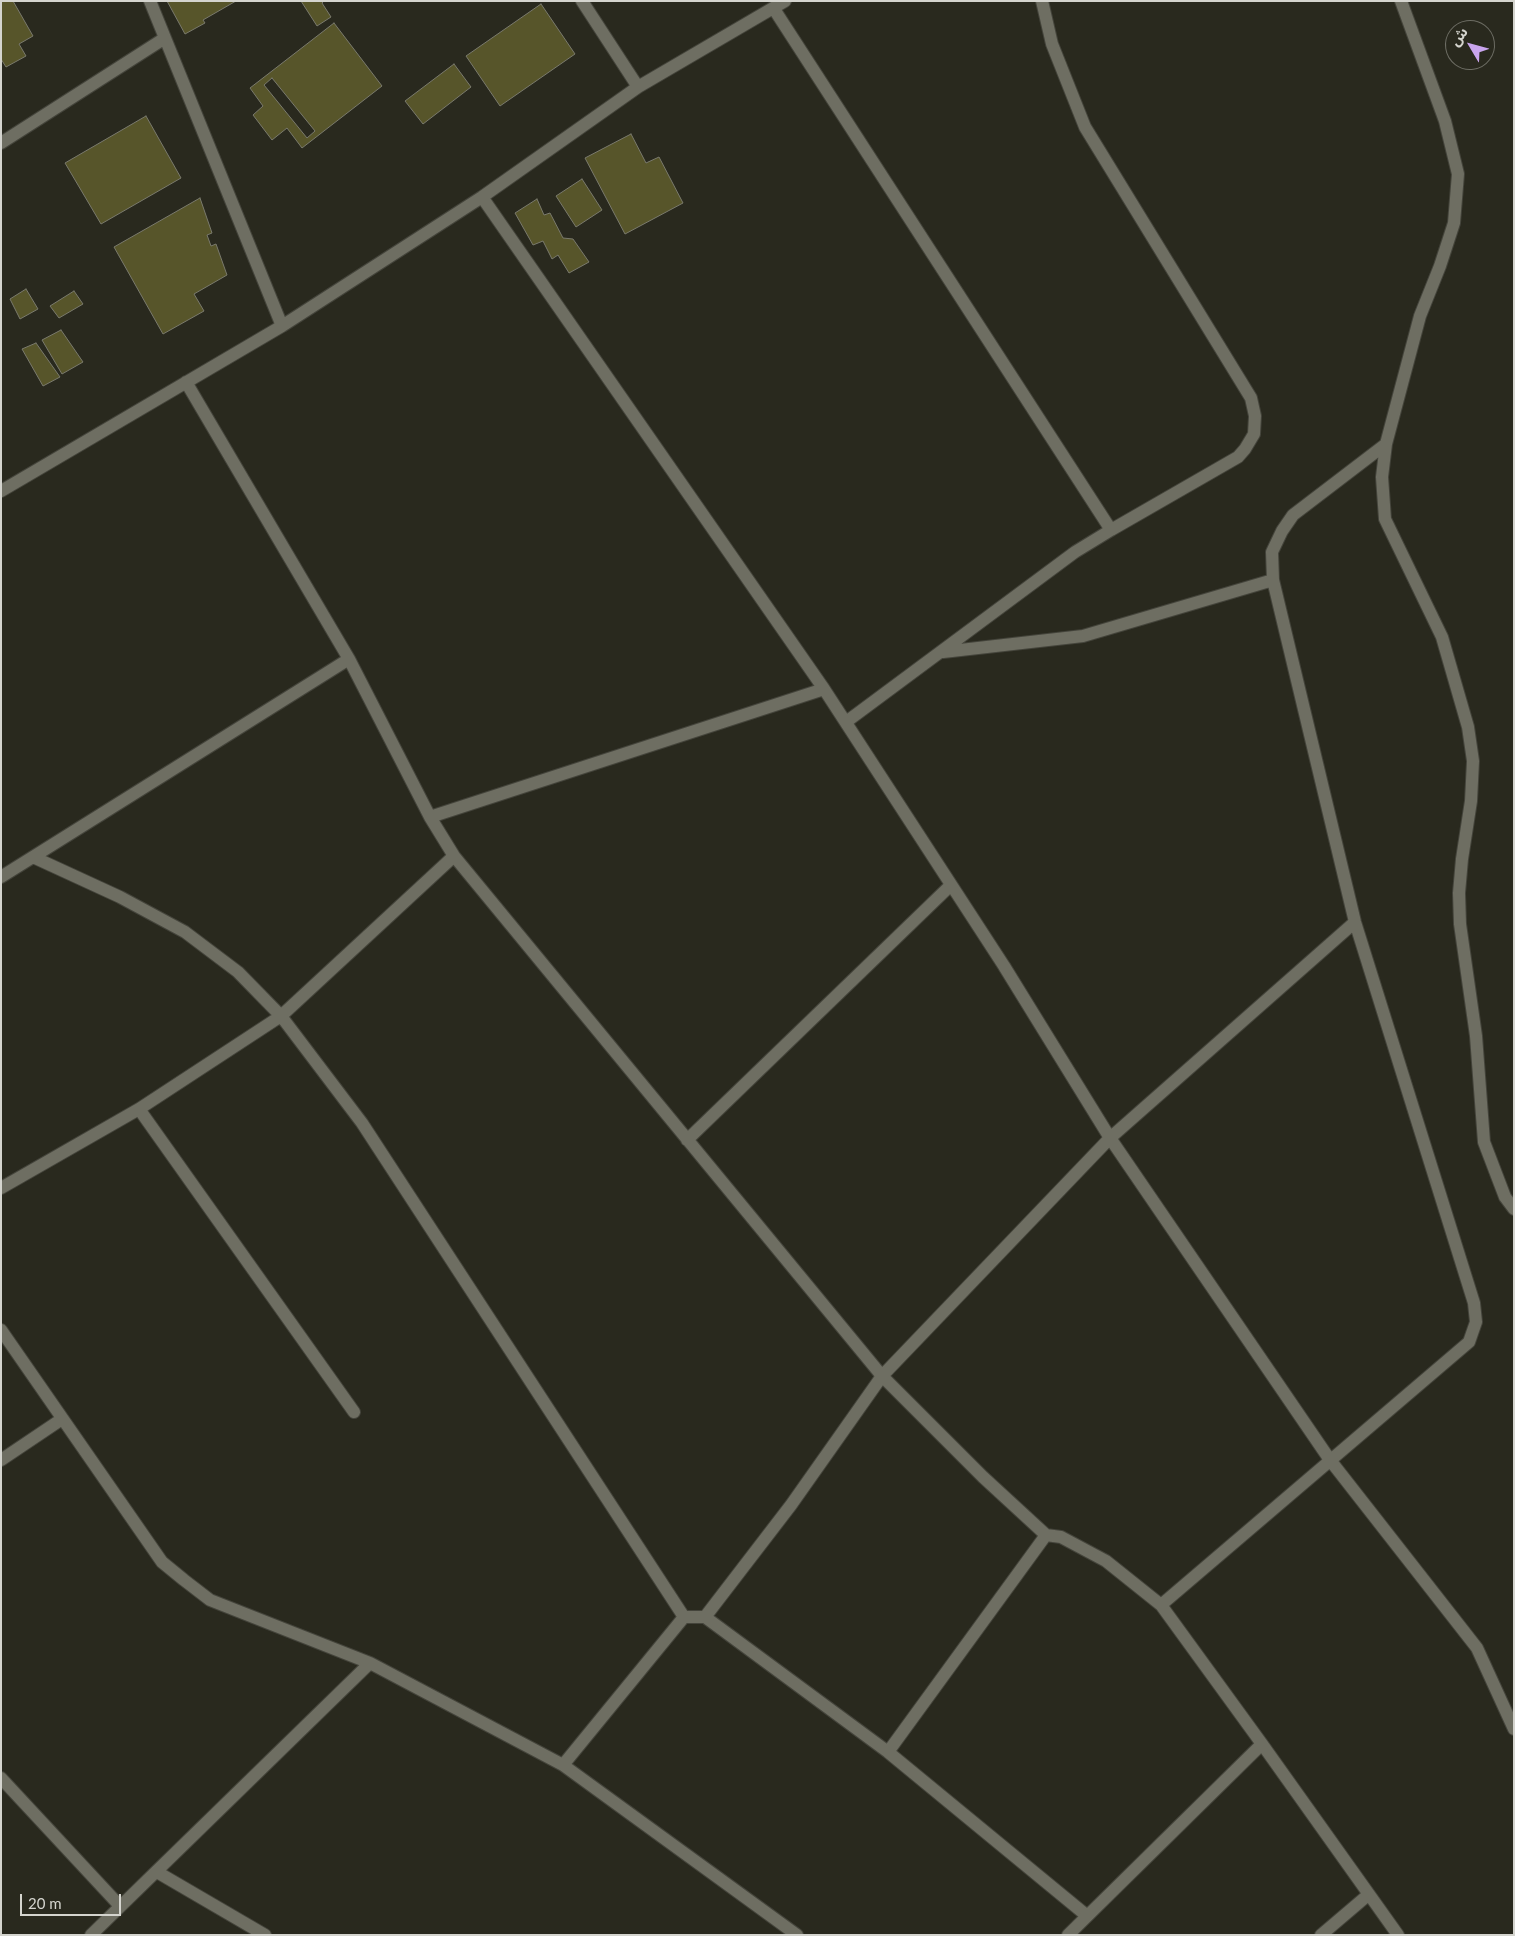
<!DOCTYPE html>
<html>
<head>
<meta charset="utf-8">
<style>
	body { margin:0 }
	#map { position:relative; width:1515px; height:1936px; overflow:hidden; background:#29291e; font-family:Lato,"Noto Sans Arabic",sans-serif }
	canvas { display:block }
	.frame { position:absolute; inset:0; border:2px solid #d4d4ce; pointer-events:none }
	.north { position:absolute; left:1445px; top:20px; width:50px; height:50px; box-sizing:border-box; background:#29291e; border:1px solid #6d6d64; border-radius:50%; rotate:307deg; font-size:14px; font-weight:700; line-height:20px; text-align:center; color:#d4d4ce }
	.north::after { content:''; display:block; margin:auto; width:18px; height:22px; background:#c9a5ee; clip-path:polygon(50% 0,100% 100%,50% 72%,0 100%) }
	.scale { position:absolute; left:20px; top:1894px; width:101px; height:22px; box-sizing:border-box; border:2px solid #d4d4ce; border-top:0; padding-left:6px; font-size:15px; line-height:18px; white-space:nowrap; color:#d4d4ce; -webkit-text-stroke:4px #29291e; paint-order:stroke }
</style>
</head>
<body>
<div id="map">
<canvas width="1515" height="1936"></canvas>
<div class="frame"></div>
<div class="north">ش</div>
<div class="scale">20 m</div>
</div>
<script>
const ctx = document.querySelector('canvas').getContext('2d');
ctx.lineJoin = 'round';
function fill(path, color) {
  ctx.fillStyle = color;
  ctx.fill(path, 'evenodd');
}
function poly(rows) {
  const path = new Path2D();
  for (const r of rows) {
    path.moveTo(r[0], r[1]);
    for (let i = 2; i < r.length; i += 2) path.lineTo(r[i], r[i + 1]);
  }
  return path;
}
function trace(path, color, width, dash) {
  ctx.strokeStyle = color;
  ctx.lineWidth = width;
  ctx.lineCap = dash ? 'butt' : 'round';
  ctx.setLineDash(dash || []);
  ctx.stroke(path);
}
const building = poly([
	[1,1,13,1,33,36,19,44,26,56,6,67,1,59,1,1],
	[167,1,236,1,203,20,205,23,185,34,167,1],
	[301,1,324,1,322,3,331,17,317,26,301,1],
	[541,4,575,54,500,106,466,56,541,4],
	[334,23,382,86,302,148,287,128,272,140,253,115,263,106,250,88,334,23],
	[272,78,315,131,307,138,264,85,272,78],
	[454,64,471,87,423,124,405,101,454,64],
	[146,116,181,178,101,224,65,163,146,116],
	[631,134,646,163,659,157,683,203,625,234,585,158,631,134],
	[582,179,602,210,576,227,556,196,582,179],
	[200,198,212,233,207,235,211,246,216,244,227,275,194,294,204,311,163,334,114,247,200,198],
	[537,199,544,215,550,213,563,238,573,239,589,262,569,273,558,255,552,259,543,241,533,245,515,213,537,199],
	[26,289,38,309,20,319,10,299,26,289],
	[74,291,83,304,59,318,50,306,74,291],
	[61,330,83,362,62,374,42,340,61,330],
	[36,343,60,377,43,386,22,349,36,343]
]);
fill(building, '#57552a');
trace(building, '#7a7a6d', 1);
const minor = poly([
	[150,1,282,326],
	[582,1,638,87],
	[1401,1,1445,121,1458,174,1454,223,1440,266,1420,316,1386,444,1382,477,1385,519,1442,637,1468,727,1473,761,1471,801,1462,859,1459,893,1460,924,1476,1036,1484,1142,1505,1197,1514,1209],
	[774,9,1111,530],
	[1,143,165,38],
	[482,197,824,689,1004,966,1110,1138,1330,1460,1477,1648,1514,1729],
	[186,382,349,659,430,817,454,856,882,1376,983,1477,1046,1535,1061,1537,1106,1561,1161,1605,1262,1744,1398,1935],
	[1,491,282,326,482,197,638,87,785,1],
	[943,652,1083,636,1273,580],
	[846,722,1075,552,1111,530,1238,457,1245,449,1254,434,1255,416,1251,398,1085,127,1052,44,1042,1],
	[430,817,824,689],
	[33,857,120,897,185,932,238,972,281,1016,362,1123,684,1617],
	[1,877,349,659],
	[139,1109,354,1412],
	[687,1140,951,885],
	[1,1188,139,1109,281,1016,454,856],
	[1,1330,162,1562,184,1580,210,1600,370,1663,563,1765,797,1935],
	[1,1460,62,1419],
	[1161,1605,1469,1342,1476,1322,1474,1303,1355,922,1273,580,1272,552,1282,531,1293,515,1386,444],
	[705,1617,888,1752,1086,1915],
	[888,1752,1046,1535],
	[563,1765,684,1617,705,1617,791,1505,882,1376,1110,1138,1355,922],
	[1,1778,120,1906],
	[157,1872,265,1935],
	[91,1935,370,1663],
	[1068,1935,1262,1744],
	[1321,1935,1368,1895]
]);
trace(minor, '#44443b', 14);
trace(minor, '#6e6e62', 12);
</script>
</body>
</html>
